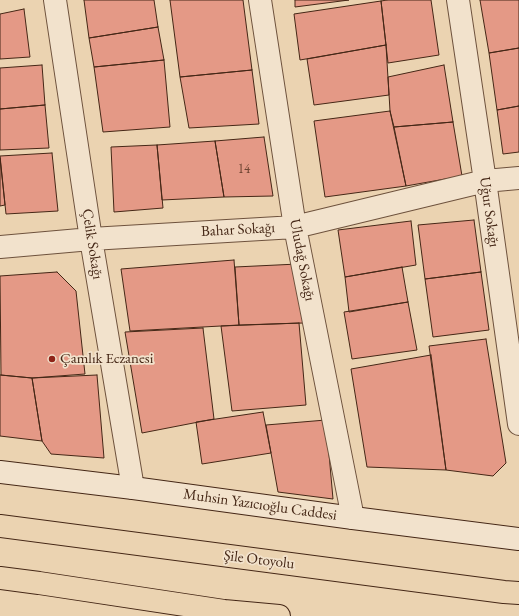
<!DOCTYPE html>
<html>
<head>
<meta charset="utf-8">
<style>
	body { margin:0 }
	canvas { display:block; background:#ebd3b1 }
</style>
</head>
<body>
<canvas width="519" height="616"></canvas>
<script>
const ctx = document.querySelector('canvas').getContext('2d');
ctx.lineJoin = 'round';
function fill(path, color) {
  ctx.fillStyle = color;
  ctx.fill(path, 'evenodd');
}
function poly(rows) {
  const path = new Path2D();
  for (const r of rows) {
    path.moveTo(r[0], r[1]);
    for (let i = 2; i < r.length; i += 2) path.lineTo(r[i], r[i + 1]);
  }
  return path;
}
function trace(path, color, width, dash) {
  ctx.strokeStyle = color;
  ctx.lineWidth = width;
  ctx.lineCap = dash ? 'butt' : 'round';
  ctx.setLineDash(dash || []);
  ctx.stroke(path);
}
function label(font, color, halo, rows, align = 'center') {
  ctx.font = font + ' "EB Garamond",serif';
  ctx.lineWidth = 3.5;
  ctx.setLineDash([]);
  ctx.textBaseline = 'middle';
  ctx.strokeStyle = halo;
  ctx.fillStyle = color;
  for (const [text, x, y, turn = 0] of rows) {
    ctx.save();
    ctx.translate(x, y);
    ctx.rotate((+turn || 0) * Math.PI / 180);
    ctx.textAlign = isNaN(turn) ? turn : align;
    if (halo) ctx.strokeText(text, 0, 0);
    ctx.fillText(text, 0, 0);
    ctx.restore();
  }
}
const building = poly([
	[84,0,154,0,158,27,89,38,84,0],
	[170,0,243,0,252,70,180,77,170,0],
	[295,0,349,0,295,7,295,0],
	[387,0,431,0,439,55,388,63,381,1,387,0],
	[480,0,519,0,519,48,489,53,480,0],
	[381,1,386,45,300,60,294,14,381,1],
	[24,9,30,57,0,59,0,14,24,9],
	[158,27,164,60,94,67,89,38,158,27],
	[386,45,389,95,314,105,307,59,386,45],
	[519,48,519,106,497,110,489,53,519,48],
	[164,60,170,127,103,132,94,67,164,60],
	[42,65,45,105,0,109,0,68,42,65],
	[444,65,453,122,394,127,390,111,388,77,444,65],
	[252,70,259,124,189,128,180,77,252,70],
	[45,105,49,148,0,150,0,109,45,105],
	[519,106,519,152,503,154,497,110,519,106],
	[390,111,406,186,325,197,314,121,390,111],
	[453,122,462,176,406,186,394,127,453,122],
	[264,137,273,196,224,197,215,141,264,137],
	[215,141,224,197,162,200,157,145,215,141],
	[157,145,163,208,114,212,111,147,157,145],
	[52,153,58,211,6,214,0,156,52,153],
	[0,158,5,205,0,206,0,158],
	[474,220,481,272,425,279,418,225,474,220],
	[411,221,416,265,345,277,338,230,411,221],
	[234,260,239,325,130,331,121,269,234,260],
	[298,264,303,323,239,325,235,267,298,264],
	[402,267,408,302,349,312,345,277,402,267],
	[57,272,76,291,85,374,32,378,1,375,0,276,57,272],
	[481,272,489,330,433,337,425,279,481,272],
	[408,302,417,350,352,359,344,312,408,302],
	[299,323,306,405,232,411,221,326,299,323],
	[203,328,214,419,142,433,125,332,203,328],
	[486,339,506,463,493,476,446,470,429,346,486,339],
	[431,355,446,470,367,467,351,369,431,355],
	[0,375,32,378,42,441,0,436,0,375],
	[97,375,104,458,51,454,42,441,32,378,97,375],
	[263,412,271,453,202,464,196,422,263,412],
	[326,420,333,499,278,492,266,425,326,420]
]);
fill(building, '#e49986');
trace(building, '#452716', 1);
const street = poly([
	[55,0,91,239,133,488],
	[260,0,295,227,353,518],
	[458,0,485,181,519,424],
	[0,247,91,239,295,227,485,181,519,178]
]);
const secondary = poly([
	[0,472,133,488,353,518,519,539]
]);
const highway = poly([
	[0,526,504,592,519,593],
	[0,578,39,583,224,611,279,616]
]);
trace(street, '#6e523d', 24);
trace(secondary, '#452716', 24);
trace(highway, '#452716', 24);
trace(street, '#f2e2cc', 22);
trace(secondary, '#f2e2cc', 22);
trace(highway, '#ebd3b1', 22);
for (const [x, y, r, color] of [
	[52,359,4,"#8f2418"]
]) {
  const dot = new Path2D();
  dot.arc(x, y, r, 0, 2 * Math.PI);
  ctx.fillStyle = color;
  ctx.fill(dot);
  trace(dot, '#f2e2cc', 1.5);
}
label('13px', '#6d4432', null, [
	["14",244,169]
]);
label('15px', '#452716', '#f2e2cc', [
	["Uğur Sokağı",489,212,82],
	["Bahar Sokağı",238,230,-3],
	["Çelik Sokağı",92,244,81],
	["Uludağ Sokağı",302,260,79],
	["Muhsin Yazıcıoğlu Caddesi",260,505,8],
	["Şile Otoyolu",259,560,7]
]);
label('15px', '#452716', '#f2e2cc', [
	["Çamlık Eczanesi",60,359]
], 'left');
</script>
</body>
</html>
